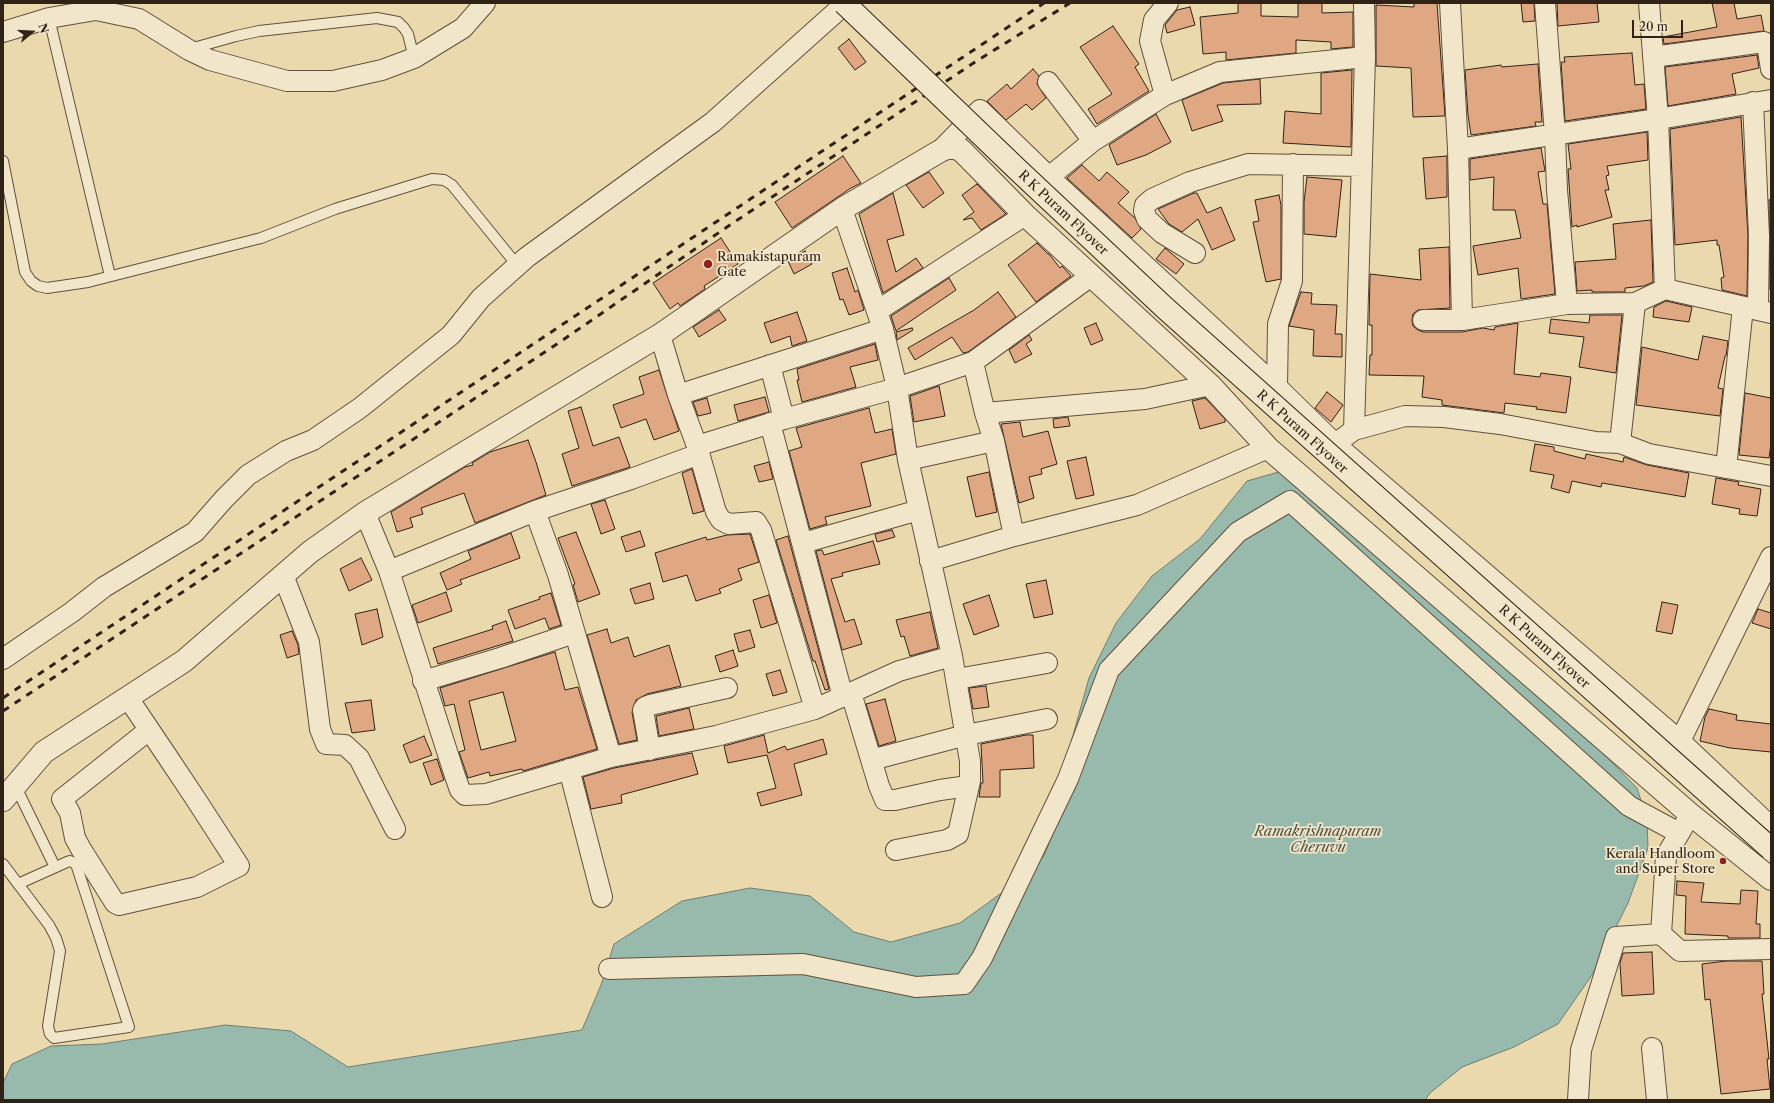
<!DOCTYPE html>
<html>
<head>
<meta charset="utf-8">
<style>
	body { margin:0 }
	#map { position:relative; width:1774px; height:1103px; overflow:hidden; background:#ebd9ae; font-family:"Libre Caslon Text",serif }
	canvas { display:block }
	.frame { position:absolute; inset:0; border:4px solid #312217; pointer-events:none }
	.north { position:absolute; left:12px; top:12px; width:40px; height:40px; -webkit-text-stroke:3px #f2e6ca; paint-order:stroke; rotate:72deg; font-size:11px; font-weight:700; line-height:16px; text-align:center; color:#312217 }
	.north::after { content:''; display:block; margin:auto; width:14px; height:18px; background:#312217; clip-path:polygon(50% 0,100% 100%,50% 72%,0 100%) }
	.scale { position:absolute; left:1632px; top:20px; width:51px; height:18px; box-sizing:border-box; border:2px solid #312217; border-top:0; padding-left:5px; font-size:12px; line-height:14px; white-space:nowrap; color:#312217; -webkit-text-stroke:3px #f2e6ca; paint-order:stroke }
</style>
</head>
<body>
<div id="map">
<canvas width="1774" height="1103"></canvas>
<div class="frame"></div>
<div class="north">N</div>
<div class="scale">20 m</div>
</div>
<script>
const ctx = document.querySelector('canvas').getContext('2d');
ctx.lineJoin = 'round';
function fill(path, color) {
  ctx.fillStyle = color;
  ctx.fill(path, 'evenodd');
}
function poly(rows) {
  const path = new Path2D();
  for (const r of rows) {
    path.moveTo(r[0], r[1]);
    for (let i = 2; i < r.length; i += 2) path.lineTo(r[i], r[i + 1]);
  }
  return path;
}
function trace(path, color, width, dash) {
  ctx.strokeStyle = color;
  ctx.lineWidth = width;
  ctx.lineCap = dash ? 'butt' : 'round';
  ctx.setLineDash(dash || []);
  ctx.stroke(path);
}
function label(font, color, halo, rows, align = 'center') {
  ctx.font = font + ' "Libre Caslon Text",serif';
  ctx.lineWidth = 3.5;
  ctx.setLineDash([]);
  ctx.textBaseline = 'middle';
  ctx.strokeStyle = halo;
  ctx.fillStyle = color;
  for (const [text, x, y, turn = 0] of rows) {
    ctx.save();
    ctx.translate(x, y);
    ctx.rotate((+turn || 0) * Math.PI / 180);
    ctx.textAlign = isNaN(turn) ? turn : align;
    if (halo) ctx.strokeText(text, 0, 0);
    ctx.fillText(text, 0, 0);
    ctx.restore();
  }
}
const water = poly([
	[1289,469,1563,712,1637,788,1647,819,1648,848,1628,903,1592,975,1558,1024,1514,1047,1462,1067,1430,1093,1425,1100,3,1100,3,1083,12,1064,51,1046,102,1044,225,1025,291,1031,348,1067,582,1030,601,985,614,944,682,901,750,888,810,896,854,932,891,942,960,923,1014,884,1044,856,1059,818,1065,764,1089,678,1116,623,1152,576,1200,539,1247,481,1289,469]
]);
fill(water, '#98baac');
trace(water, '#6f7d70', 1);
const building = poly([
	[1238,3,1261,3,1261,16,1298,17,1298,3,1322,3,1322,13,1353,12,1353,47,1331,49,1331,42,1296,40,1296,53,1226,60,1226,52,1203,54,1200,17,1238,13,1238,3],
	[1414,3,1437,3,1445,116,1413,117,1411,68,1376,66,1376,5,1414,7,1414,3],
	[1521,3,1534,3,1535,21,1523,22,1521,3],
	[1557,3,1597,3,1599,22,1558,26,1557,3],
	[1712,3,1734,3,1737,19,1761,15,1764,31,1664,44,1663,37,1717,27,1712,3],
	[1190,7,1195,25,1167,33,1165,25,1177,10,1190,7],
	[1113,26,1139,64,1135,67,1149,91,1097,124,1088,109,1112,94,1080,47,1113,26],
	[849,39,866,62,855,70,838,48,849,39],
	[1632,53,1635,85,1644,84,1646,109,1565,121,1561,62,1565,62,1564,57,1632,53],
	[1757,55,1759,68,1732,74,1736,94,1668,106,1665,67,1757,55],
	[1538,64,1542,122,1535,122,1536,126,1471,135,1468,115,1465,70,1501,65,1502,67,1538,64],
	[1033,69,1039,76,1037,84,1046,98,1032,110,1026,104,1006,120,987,101,1007,84,1011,89,1033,69],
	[1352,70,1351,147,1283,143,1285,111,1321,114,1321,73,1352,70],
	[1260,79,1261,104,1217,105,1223,121,1192,131,1182,100,1223,83,1260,79],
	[1156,114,1171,142,1146,155,1117,165,1109,145,1156,114],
	[1741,117,1748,236,1747,296,1722,290,1721,278,1724,277,1719,245,1717,245,1717,240,1675,245,1670,129,1741,117],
	[1647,132,1648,160,1607,166,1609,175,1606,176,1609,190,1605,190,1612,217,1577,227,1577,225,1572,227,1568,169,1571,169,1568,144,1647,132],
	[1541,148,1545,171,1538,172,1543,204,1547,204,1555,294,1521,299,1518,268,1478,275,1473,246,1521,238,1515,210,1493,210,1494,177,1470,180,1470,159,1541,148],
	[843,156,861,183,851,188,792,228,775,202,843,156],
	[1447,156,1447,197,1426,199,1423,158,1447,156],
	[1082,165,1099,181,1107,172,1129,192,1118,203,1135,218,1141,229,1132,238,1067,178,1082,165],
	[929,172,944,193,923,208,906,185,929,172],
	[1307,177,1342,180,1336,237,1304,234,1304,202,1307,177],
	[977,184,1006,214,981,230,972,218,963,220,974,212,962,195,977,184],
	[893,193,904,235,887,240,896,272,916,258,923,268,883,293,859,214,893,193],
	[1194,193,1197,193,1207,213,1221,207,1235,240,1212,250,1198,219,1182,232,1169,224,1158,209,1194,193],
	[1279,195,1281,205,1281,279,1266,282,1253,222,1259,221,1255,200,1279,195],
	[1769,200,1771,200,1771,290,1770,290,1769,200],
	[1651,220,1653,282,1644,286,1625,288,1625,292,1592,292,1592,290,1577,291,1575,262,1616,259,1613,224,1651,220],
	[721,238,738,264,704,286,705,289,680,306,678,303,670,309,653,283,721,238],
	[1037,243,1048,254,1049,254,1060,268,1062,266,1071,276,1036,302,1008,265,1037,243],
	[1449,247,1450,308,1418,310,1413,314,1412,320,1413,326,1418,330,1423,332,1462,332,1483,328,1494,330,1495,327,1518,323,1514,374,1540,377,1541,373,1571,377,1566,413,1536,409,1537,407,1505,403,1504,413,1442,405,1442,400,1422,397,1424,376,1369,375,1370,355,1372,355,1372,325,1369,325,1370,274,1421,280,1419,249,1449,247],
	[1165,248,1184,264,1176,274,1156,259,1165,248],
	[805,251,812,264,794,274,788,261,805,251],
	[847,268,855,292,858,290,864,310,849,315,843,299,840,300,832,273,847,268],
	[949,278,956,290,896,331,891,316,949,278],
	[998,292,1016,317,968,352,963,353,952,337,915,360,908,348,974,310,998,292],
	[1301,292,1312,293,1311,304,1337,305,1335,334,1342,334,1342,357,1313,356,1314,330,1289,326,1301,292],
	[1666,301,1692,307,1689,322,1653,317,1654,307,1666,301],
	[719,310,726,320,699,337,693,327,719,310],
	[797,312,807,341,792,346,790,336,771,343,764,323,797,312],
	[1590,315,1622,315,1616,373,1579,367,1584,337,1549,333,1551,319,1589,323,1590,315],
	[1096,323,1103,340,1091,345,1084,328,1096,323],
	[912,328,913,330,897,340,896,332,912,328],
	[1029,335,1032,340,1026,344,1032,354,1015,363,1009,350,1029,335],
	[1703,336,1728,341,1726,356,1725,356,1718,388,1723,389,1720,416,1636,405,1642,347,1698,360,1703,336],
	[875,344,878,360,850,367,856,387,802,402,797,380,799,380,797,369,875,344],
	[659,370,679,431,654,440,646,419,621,428,613,405,644,394,639,377,659,370],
	[939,386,945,416,914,422,910,396,939,386],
	[1327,392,1343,405,1331,422,1315,408,1327,392],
	[1745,393,1771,398,1771,444,1769,458,1739,455,1745,393],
	[765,397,769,412,738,421,734,405,765,397],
	[707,398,711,413,698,416,693,402,707,398],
	[1205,398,1225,419,1225,422,1200,429,1192,401,1205,398],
	[581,407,593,446,619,437,630,467,572,486,562,454,579,448,568,411,581,407],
	[869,408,875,433,892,429,896,454,861,463,871,506,825,517,827,524,810,529,789,451,802,447,796,428,869,408],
	[1068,417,1070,426,1054,428,1053,419,1068,417],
	[1020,422,1023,437,1048,431,1057,464,1041,469,1042,474,1029,477,1034,498,1019,503,1001,424,1020,422],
	[528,440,536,462,546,495,475,523,464,493,421,508,423,514,410,518,413,527,397,532,391,512,465,467,473,465,472,463,490,452,528,440],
	[1535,444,1554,447,1554,451,1585,459,1586,454,1623,462,1624,457,1647,465,1689,473,1685,497,1602,483,1601,487,1572,481,1569,493,1551,488,1554,475,1530,471,1535,444],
	[1086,457,1094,495,1076,499,1067,461,1086,457],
	[769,462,773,479,759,482,754,466,769,462],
	[692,469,704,511,693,514,682,473,692,469],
	[989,472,997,512,976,517,967,477,989,472],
	[1716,478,1739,482,1738,485,1761,489,1757,516,1739,514,1740,509,1712,504,1716,478],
	[605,500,615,529,601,534,591,504,605,500],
	[892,530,895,537,877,542,875,534,892,530],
	[640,531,645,546,626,552,621,537,640,531],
	[576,532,600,594,578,602,573,585,575,584,558,538,576,532],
	[511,533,520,558,460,580,462,584,447,590,440,573,471,559,468,551,511,533],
	[750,534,759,562,738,569,742,580,719,589,721,593,696,601,687,575,663,582,655,553,706,537,707,540,727,535,750,534],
	[788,536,829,689,825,690,815,661,813,661,776,540,788,536],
	[873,541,880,564,842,573,843,576,831,579,845,622,854,619,862,644,842,650,816,551,822,550,824,555,873,541],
	[361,558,372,580,349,591,340,569,361,558],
	[1046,580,1053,614,1034,618,1026,584,1046,580],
	[650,583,654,599,635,604,630,589,650,583],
	[446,592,452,611,418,623,412,605,446,592],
	[551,593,561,625,549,629,545,618,515,629,508,610,540,599,539,597,551,593],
	[769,595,777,623,761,628,753,600,769,595],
	[989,595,999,626,974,635,963,604,989,595],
	[1662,602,1678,605,1672,634,1656,631,1662,602],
	[377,609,383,637,362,645,355,614,377,609],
	[1758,609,1771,613,1771,629,1752,623,1758,609],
	[930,612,938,648,910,656,904,636,901,637,896,620,930,612],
	[506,621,513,641,438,664,433,648,493,629,492,626,506,621],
	[607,629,611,643,628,637,634,657,669,645,681,686,647,694,636,700,632,712,637,740,619,744,587,635,607,629],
	[750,630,755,647,739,652,734,634,750,630],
	[292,631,298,645,299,654,287,658,280,635,292,631],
	[733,650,738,666,720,672,715,656,733,650],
	[555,652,565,690,578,687,597,749,523,771,522,769,490,776,489,772,468,778,459,752,465,750,454,704,445,706,440,688,555,652],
	[503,692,516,741,481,750,469,701,503,692],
	[780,670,787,692,773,696,766,674,780,670],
	[986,686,989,707,973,709,969,688,986,686],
	[885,699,896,741,879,746,866,704,885,699],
	[371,700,375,730,352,733,345,703,371,700],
	[689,708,694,729,659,736,656,716,689,708],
	[1709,709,1737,715,1736,720,1771,724,1771,752,1730,748,1700,741,1705,717,1709,709],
	[764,735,768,753,785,746,787,750,823,739,827,754,794,764,802,795,761,806,757,793,776,788,767,755,728,763,724,746,764,735],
	[1026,735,1033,735,1034,768,1000,770,1000,797,979,797,981,783,983,783,981,744,1026,735],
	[424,736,432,755,410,763,403,745,424,736],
	[692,753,698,774,621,795,622,803,591,809,583,777,614,768,692,753],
	[437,759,444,780,431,785,423,763,437,759],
	[1677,881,1704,883,1701,902,1740,904,1741,890,1758,891,1756,924,1760,924,1760,938,1728,938,1728,936,1685,934,1686,896,1676,895,1677,881],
	[1652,952,1654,994,1622,996,1620,963,1623,953,1652,952],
	[1726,961,1762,961,1764,994,1762,994,1769,1059,1767,1059,1770,1089,1721,1094,1710,999,1705,1000,1702,964,1726,961]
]);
fill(building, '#e0a783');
trace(building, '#312217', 1);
const service = poly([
	[49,18,110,276],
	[190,49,236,36,259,31,377,18,398,22,404,28,408,34,414,58],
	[3,161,25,272,31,281,38,286,47,288,88,282,261,238,335,209,432,179,444,180,452,185,517,265],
	[15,785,55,867],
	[3,864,49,925,56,938,60,951,48,1026,50,1034,54,1038,129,1027,76,864,70,861,67,862,18,884]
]);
const minor = poly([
	[1450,3,1458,149,1462,320],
	[1545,3,1555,135,1557,190,1567,304,1635,303,1665,289,1771,313],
	[1649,3,1658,119,1665,289],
	[3,32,49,18,96,10,139,19,189,50,210,60,287,81,333,81,382,70,414,58,463,28,485,3],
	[1653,57,1764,42,1767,44,1771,69],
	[1048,82,1093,141],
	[1165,95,1150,41,1154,20,1168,3],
	[1753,102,1759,236,1758,310],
	[1458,149,1658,119,1771,100],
	[940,151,980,110,1049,177,1277,387,1335,444,1680,741,1771,827],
	[1049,177,1093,141,1165,95,1220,72,1365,57],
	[842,209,883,329,897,388,908,460,952,656,970,761,970,781,958,834,947,840,896,850],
	[1195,253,1162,233,1147,219,1144,211,1145,205,1152,199,1190,182,1248,164,1362,166],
	[877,311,1025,215],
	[1423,320,1462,320,1567,304],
	[660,335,678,395,697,446,716,512,721,520,729,524,756,522,761,530,815,709],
	[973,362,985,413,994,441,1014,536],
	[770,365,784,419],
	[1277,387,1278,324,1292,281,1293,164],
	[678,395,883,329],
	[985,413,1145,399,1210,385],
	[770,423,843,697],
	[1354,430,1365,57,1364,3],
	[1620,443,1635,303],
	[1335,444,1354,430,1405,416,1444,417,1500,424,1596,442,1620,443,1649,454,1771,476],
	[697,446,784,419,897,388,973,362,1091,276],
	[908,460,994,441],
	[1726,468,1743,307],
	[535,511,558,575,611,757],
	[365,513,389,571,455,776,460,790,465,795,486,794,611,757,716,736,815,709,899,671,952,656],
	[803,543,919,510],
	[930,561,1014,536,1137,505,1268,448],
	[389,571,535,511,631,479,699,454],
	[283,575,309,642,320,729,326,744,345,745,359,758,395,829],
	[3,659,72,612,104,587,195,532,224,499,248,475,286,451,313,440,360,408,451,335,481,298,527,257,713,122,846,3],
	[957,679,1047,663],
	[423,681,500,658,574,633],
	[851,693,879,786,885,800,895,800,940,790,968,786],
	[128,698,165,753,195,798,239,866,197,887,119,905,115,903,81,849,75,838,70,813,62,799,149,730],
	[1680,741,1771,557],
	[650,750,643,710,645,707,650,705,727,688],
	[871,760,966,735,1047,719],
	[569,769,602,897],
	[1661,934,1666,856,1686,822],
	[609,969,803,964,916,987,964,984,982,958,1068,779,1109,670,1238,532,1290,501,1629,806,1679,833],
	[1652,1048,1657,1100],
	[1578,1100,1581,1050,1616,937,1661,934,1680,951,1771,949]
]);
const tertiary = poly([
	[3,800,44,752,184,661,310,552,365,513,660,335,842,209,940,151,947,148,954,148,961,150,1025,215,1210,385,1268,448,1690,814,1771,879]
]);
trace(service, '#60503d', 12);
trace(minor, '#60503d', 22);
trace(tertiary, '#60503d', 24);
trace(service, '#f2e6ca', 10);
trace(minor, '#f2e6ca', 20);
trace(tertiary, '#f2e6ca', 22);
trace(poly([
	[3,698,1044,3],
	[3,711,557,344,727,227,975,62,1070,3]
]), '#312217', 3, [7, 7]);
const secondaryBridge = poly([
	[844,3,1018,170,1165,308,1771,849]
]);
trace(secondaryBridge, '#312217', 24, []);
trace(secondaryBridge, '#f2e6ca', 22);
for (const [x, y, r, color] of [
	[708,264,5,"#8f2418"],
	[1723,861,4,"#8f2418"]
]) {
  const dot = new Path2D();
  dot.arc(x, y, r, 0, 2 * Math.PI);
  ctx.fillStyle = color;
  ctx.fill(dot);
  trace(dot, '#f2e6ca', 1.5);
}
label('13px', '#312217', '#f2e6ca', [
	["R K Puram Flyover",1063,213,43],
	["R K Puram Flyover",1302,432,42],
	["R K Puram Flyover",1544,647,42]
]);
label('13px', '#312217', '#f2e6ca', [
	["Ramakistapuram",717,257],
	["Gate",717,272],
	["Kerala Handloom",1715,854,"right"],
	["and Super Store",1715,869,"right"]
], 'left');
label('italic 14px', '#505044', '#f2e6ca', [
	["Ramakrishnapuram",1318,832],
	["Cheruvu",1318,848]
]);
</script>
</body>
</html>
